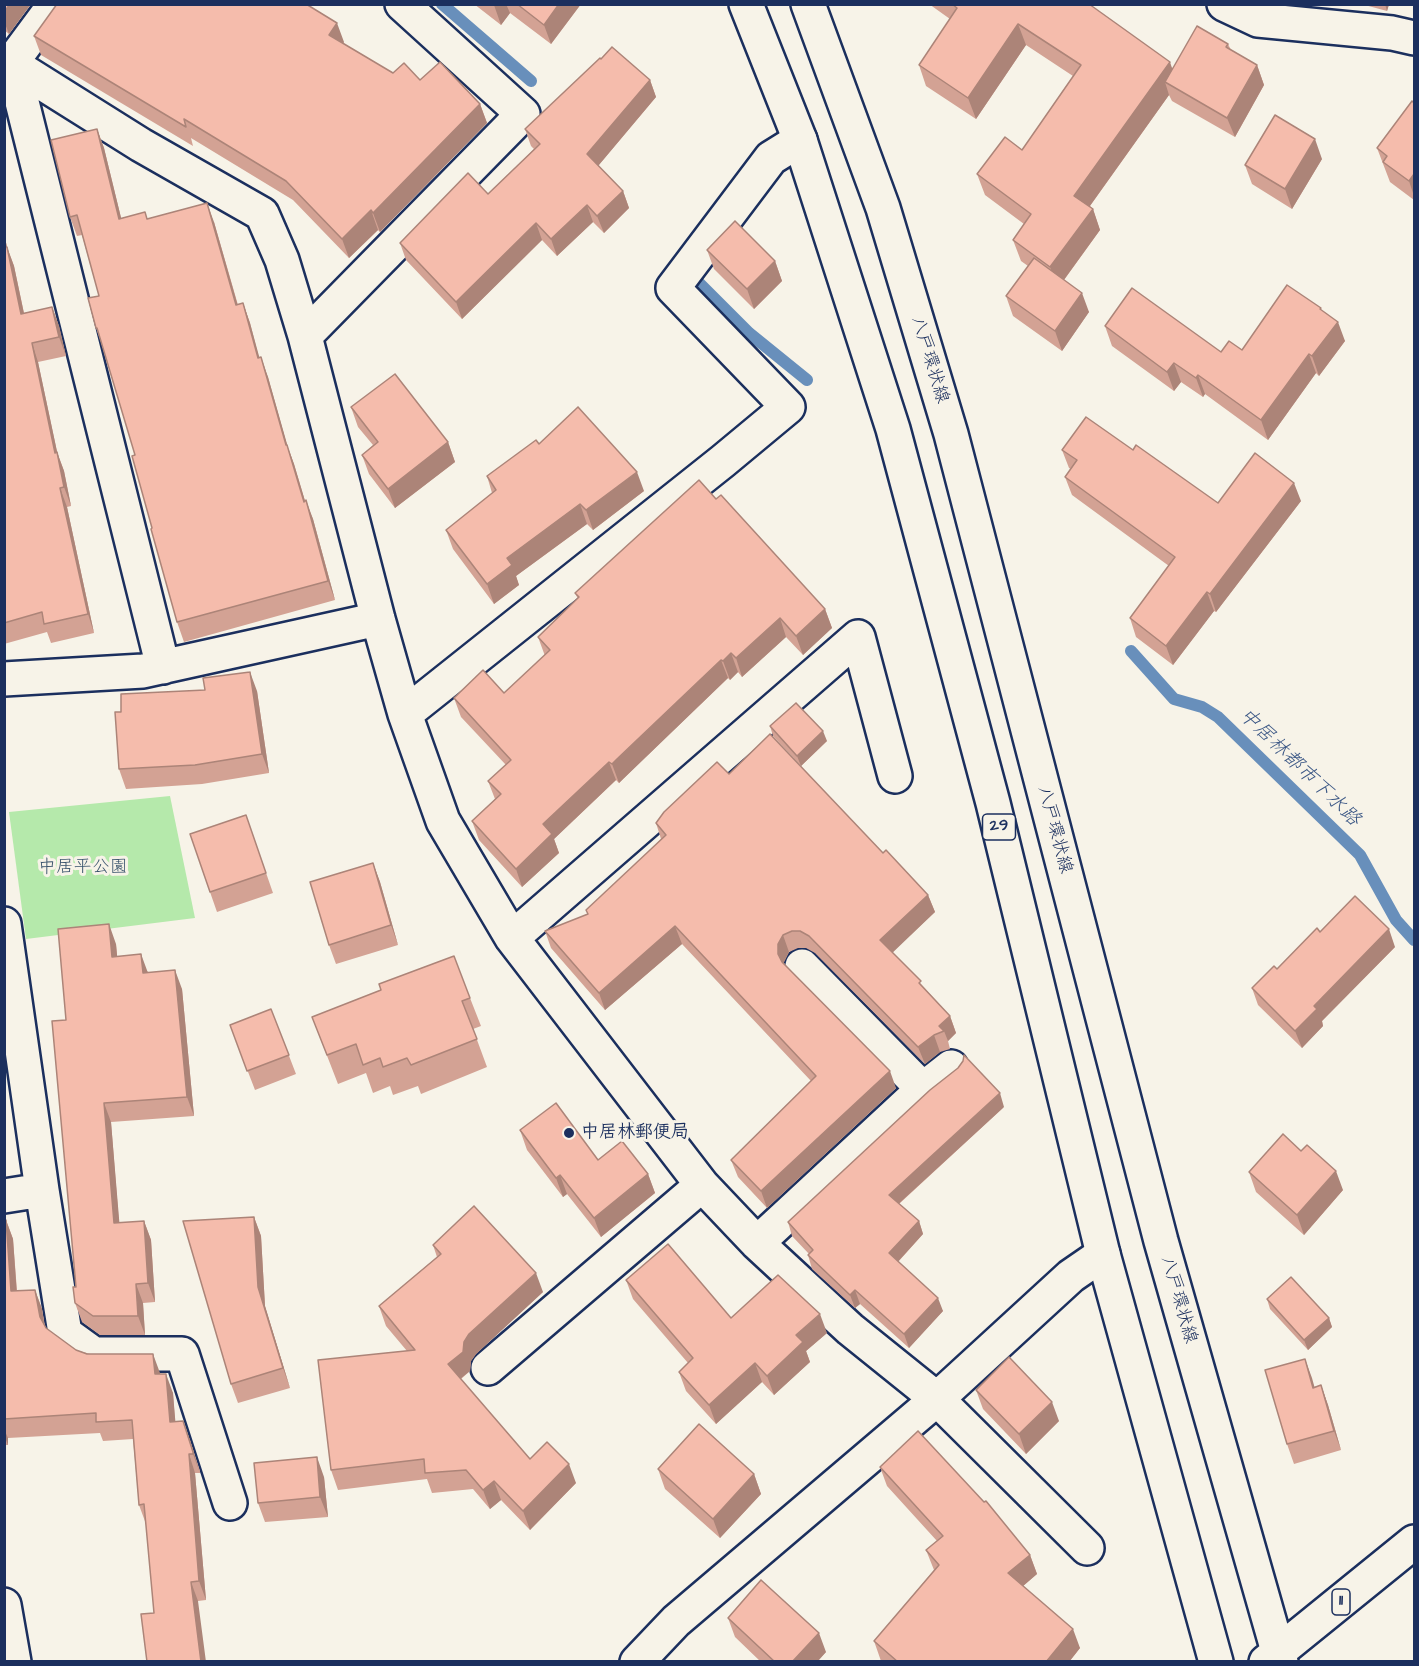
<!DOCTYPE html>
<html>
<head>
<meta charset="utf-8">
<style>
	body { margin:0 }
	#map { position:relative; width:1419px; height:1666px; overflow:hidden; background:#f7f3e8; font-family:"Architects Daughter",sans-serif }
	canvas { display:block }
	.frame { position:absolute; inset:0; border:6px solid #1b2f5e; pointer-events:none }
</style>
</head>
<body>
<div id="map">
<canvas width="1419" height="1666"></canvas>
<div class="frame"></div>
</div>
<script>
const ctx = document.querySelector('canvas').getContext('2d');
ctx.lineJoin = 'round';
function fill(path, color) {
  ctx.fillStyle = color;
  ctx.fill(path, 'evenodd');
}
function poly(rows) {
  const path = new Path2D();
  for (const r of rows) {
    path.moveTo(r[0], r[1]);
    for (let i = 2; i < r.length; i += 2) path.lineTo(r[i], r[i + 1]);
  }
  return path;
}
function trace(path, color, width, dash) {
  ctx.strokeStyle = color;
  ctx.lineWidth = width;
  ctx.lineCap = dash ? 'butt' : 'round';
  ctx.setLineDash(dash || []);
  ctx.stroke(path);
}
function label(font, color, halo, rows, align = 'center') {
  ctx.font = font + ' "Architects Daughter","Klee One",sans-serif';
  ctx.lineWidth = 6;
  ctx.setLineDash([]);
  ctx.textBaseline = 'middle';
  ctx.strokeStyle = halo;
  ctx.fillStyle = color;
  for (const [text, x, y, turn = 0] of rows) {
    ctx.save();
    ctx.translate(x, y);
    ctx.rotate((+turn || 0) * Math.PI / 180);
    ctx.textAlign = isNaN(turn) ? turn : align;
    if (halo) ctx.strokeText(text, 0, 0);
    ctx.fillText(text, 0, 0);
    ctx.restore();
  }
}
fill(poly([
	[170,796,195,918,26,939,9,812]
]), '#b5e9ab');
trace(poly([
	[442,4,531,81],
	[697,281,749,333,807,380],
	[1131,651,1174,699,1202,707,1218,717,1360,855,1396,920,1414,940]
]), '#688fbb', 12);
const minor = poly([
	[55,4,12,62,163,667],
	[1224,4,1258,20,1392,33,1414,38],
	[4,59,141,145,262,214,282,260,305,336,378,619,405,714,443,821,512,938,702,1185,757,1243,850,1329,937,1399,1087,1548],
	[305,336,523,114,402,4],
	[4,679,143,671,378,619],
	[405,714,723,461,788,407,673,288,771,158,800,140],
	[4,924,42,1190,65,1333,94,1354,182,1354,230,1503],
	[512,938,858,637,895,776],
	[802,966,923,1089],
	[4,1196,42,1190],
	[757,1243,923,1089,951,1067],
	[488,1368,702,1185],
	[4,1605,14,1662],
	[637,1662,676,1621,937,1399,1071,1276,1103,1254]
]);
const major = poly([
	[746,4,800,140,893,429,993,803,1103,1254,1216,1662],
	[808,4,883,208,951,434,1161,1241,1281,1662],
	[1266,1662,1414,1542]
]);
trace(minor, '#1b2f5e', 38);
trace(major, '#1b2f5e', 38);
trace(minor, '#f7f3e8', 33);
trace(major, '#f7f3e8', 33);
fill(poly([
	[4,4,31,4,9,34,4,30],
	[474,4,581,4,551,44,510,13,501,25],
	[929,4,1089,4,1172,68,1228,44,1231,50,1257,65,1264,85,1235,137,1172,101,1169,95,1090,206,1093,209,1100,230,1064,280,1089,312,1062,351,1013,316,1006,296,1028,266,1021,261,1013,240,1024,224,985,195,977,174,1022,150,1073,76,1026,45,976,119,926,86,919,65,950,19],
	[1361,4,1399,4,1395,6,1389,5,1387,11],
	[34,36,344,42,343,43,393,73,420,80,480,104,487,123,380,232,378,230,349,258,293,200,191,138,193,146,41,55],
	[650,80,656,97,598,166,623,191,629,208,604,233,593,222,557,256,542,240,462,319,406,260,400,243,488,194,534,149,531,146,525,129],
	[1414,103,1414,200,1390,182,1377,148],
	[97,129,104,148,121,218,214,222,238,305,243,303,250,323,259,358,268,377,287,445,294,464,305,501,313,519,335,600,184,642,177,622,152,528,135,455,103,348,96,328,99,296,82,235,77,236,70,217],
	[1322,159,1292,209,1252,184,1245,165],
	[4,233,7,247,14,266,24,313,52,307,59,326,66,356,38,362,57,452,64,471,71,506,67,507,94,633,51,643,47,632,4,644],
	[707,250,775,261,782,281,754,309,714,269],
	[1322,311,1345,341,1319,376,1316,373,1268,440,1205,394,1203,397,1181,382,1174,391,1112,346,1105,326,1221,352,1242,350],
	[351,407,448,442,455,462,395,508,369,474,362,455,373,445,358,427],
	[539,444,644,491,593,530,587,524,516,576,519,585,494,604,453,549,446,530,492,493,487,476],
	[1062,450,1133,450,1218,503,1301,501,1216,612,1214,611,1173,665,1136,637,1130,618,1169,566,1072,495,1065,477,1071,469,1069,468],
	[716,499,825,609,832,628,803,655,786,637,742,677,738,672,730,680,728,678,624,778,619,783,616,780,554,839,559,853,522,887,479,840,472,821,495,799,488,781,506,765,461,717,454,698,504,693,545,656,538,637,578,599,575,593],
	[257,691,269,773,202,784,126,789,119,769,121,712],
	[770,726,827,741,801,766,773,736],
	[729,774,883,853,928,895,935,912,892,952,950,1016,956,1033,948,1041,950,1049,940,1052,925,1064,815,953,806,948,798,948,789,952,784,962,784,963,896,1088,767,1208,738,1177,731,1160,811,1081,682,944,605,1010,551,948,545,931,588,914,661,839,656,823],
	[246,815,273,893,217,912,210,892],
	[373,863,380,882,398,945,336,964,329,945],
	[1320,932,1395,947,1322,1021,1323,1026,1302,1048,1258,1005,1252,988,1277,969],
	[116,944,117,956,182,989,194,1116,111,1122,119,1223,144,1221,151,1240,155,1302,143,1303,145,1335,100,1335,82,1322,75,1303,76,1287,66,1020],
	[381,990,470,998,481,1026,473,1029,487,1067,421,1094,418,1086,393,1095,390,1086,373,1093,366,1073,338,1084,312,1017],
	[271,1009,296,1074,255,1090,230,1025],
	[1004,1107,899,1204,919,1221,923,1234,898,1262,943,1311,909,1348,860,1304,855,1308,812,1269,808,1255,809,1254,792,1236,788,1222],
	[520,1130,598,1160,648,1174,655,1193,601,1237,567,1194,563,1197,527,1150],
	[1249,1172,1343,1190,1304,1235,1256,1192],
	[254,1217,261,1236,265,1306,290,1388,238,1403,231,1384],
	[4,1220,6,1220,13,1239,17,1291,35,1290,42,1309,45,1326,46,1328,76,1350,160,1374,173,1393,175,1422,190,1440,200,1471,200,1473,195,1473,206,1600,198,1601,154,1613,146,1524,139,1505,133,1439,103,1441,100,1433,8,1438,8,1445,4,1445],
	[433,1245,543,1292,476,1354,471,1361,470,1371,461,1379,530,1459,576,1483,530,1530,501,1500,490,1509,473,1489,432,1493,427,1479,338,1490,331,1470,407,1351,386,1326,379,1306,437,1257],
	[626,1280,731,1318,827,1333,806,1351,810,1362,774,1395,762,1382,716,1424,686,1391,679,1372,688,1363,633,1299],
	[1267,1299,1329,1318,1332,1327,1308,1350,1270,1309],
	[1305,1359,1314,1387,1321,1385,1328,1405,1341,1450,1294,1464,1287,1444],
	[976,1390,1059,1421,1026,1454,983,1409],
	[880,1467,1030,1555,1037,1574,1023,1586,1080,1648,1069,1662,881,1661,874,1641,934,1570,926,1550,937,1541,887,1486],
	[658,1469,754,1474,761,1494,720,1538,665,1489],
	[324,1477,328,1517,265,1522,258,1503],
	[728,1618,826,1652,817,1662,761,1662,735,1637]
]), '#d3a294');
fill(poly([
	[10,4,31,4,9,34,4,21,4,12],
	[495,4,506,4,510,13,501,25,494,5],
	[559,4,581,4,551,44,544,25],
	[1385,4,1389,4,1387,11],
	[337,23,344,42,336,54,329,35],
	[1018,24,1026,45,976,119,968,98],
	[1170,62,1177,83,1165,82,1169,95,1082,217,1074,196],
	[1257,65,1264,85,1235,137,1227,118],
	[650,80,656,97,593,172,587,154],
	[480,104,487,123,380,232,373,213],
	[97,129,104,148,126,238,119,219],
	[1315,139,1322,159,1292,209,1285,189],
	[1414,174,1414,196,1409,181],
	[623,191,629,208,604,233,597,216],
	[207,203,214,222,243,324,236,305],
	[587,205,593,222,557,256,551,239],
	[1093,209,1100,230,1058,288,1050,267],
	[371,210,378,230,349,258,342,239],
	[536,223,542,240,462,319,456,302],
	[4,233,11,266,4,248],
	[7,247,14,266,28,333,21,314],
	[775,261,782,281,754,309,747,289],
	[1082,293,1089,312,1062,351,1055,331],
	[243,303,250,323,265,378,258,358],
	[52,307,59,326,66,356,59,337],
	[1338,322,1345,341,1319,376,1312,356],
	[32,343,38,362,58,456,57,452,64,471,71,506,64,487,55,453],
	[1309,354,1316,373,1268,440,1261,420],
	[261,357,268,377,293,465,286,445],
	[1174,363,1181,382,1174,391,1167,372],
	[1198,375,1205,394,1203,397,1196,378],
	[448,442,455,462,395,508,388,489],
	[287,445,294,464,311,521,304,502],
	[637,472,644,491,593,530,586,510],
	[1294,483,1301,501,1216,612,1210,594],
	[60,488,67,507,94,633,88,614],
	[306,500,313,519,335,600,328,581],
	[580,504,587,524,516,576,519,585,494,604,487,584,507,558],
	[1207,592,1214,611,1173,665,1166,646],
	[825,609,832,628,803,655,796,636],
	[780,618,786,637,742,677,736,658],
	[731,653,738,672,730,680,723,661],
	[721,660,728,678,619,783,612,764],
	[250,672,257,691,269,773,262,754],
	[823,731,827,741,801,766,797,756],
	[609,762,616,780,554,839,559,853,522,887,516,869,543,824],
	[373,863,380,882,398,945,391,925],
	[928,895,935,912,887,958,880,940],
	[109,924,116,944,119,976,112,957],
	[675,926,682,944,605,1010,599,993],
	[1389,929,1395,947,1322,1021,1323,1026,1302,1048,1295,1031,1314,1006],
	[783,935,789,952,784,962,784,971,778,954,778,944],
	[141,954,148,973,143,973],
	[175,970,182,989,194,1116,187,1097],
	[950,1016,956,1033,948,1041,944,1031,939,1026],
	[934,1035,940,1052,925,1064,918,1047],
	[890,1071,896,1088,767,1208,761,1191],
	[1000,1093,1004,1107,894,1208,889,1195],
	[104,1103,111,1122,121,1242,114,1223],
	[1336,1171,1343,1190,1304,1235,1297,1215],
	[648,1174,655,1193,601,1237,594,1218],
	[560,1175,567,1194,563,1197,556,1178],
	[254,1217,261,1236,265,1306,290,1388,283,1368,258,1287],
	[6,1220,13,1239,18,1310,11,1291],
	[144,1221,151,1240,155,1302,148,1283],
	[919,1221,923,1234,894,1266,889,1253],
	[536,1273,543,1292,476,1354,471,1361,470,1371,455,1383,448,1364,469,1334],
	[136,1284,143,1303,145,1335,138,1316],
	[35,1290,42,1309,46,1336,40,1317],
	[855,1290,860,1304,855,1308,850,1295],
	[938,1298,943,1311,909,1348,904,1334],
	[820,1314,827,1333,806,1351,810,1362,774,1395,767,1376,796,1335],
	[1329,1318,1332,1327,1308,1350,1304,1340],
	[153,1354,160,1373,162,1393,155,1374],
	[1305,1359,1312,1378,1320,1407,1313,1388],
	[755,1363,762,1382,716,1424,709,1405],
	[166,1374,173,1393,177,1441,170,1422],
	[1321,1385,1328,1405,1341,1450,1334,1431],
	[1052,1402,1059,1421,1026,1454,1019,1434],
	[183,1421,190,1440,200,1473,193,1454],
	[4,1429,8,1438,8,1445,4,1435],
	[189,1454,195,1473,206,1600,199,1581],
	[317,1457,324,1477,328,1517,320,1497],
	[569,1464,576,1483,530,1530,523,1511],
	[754,1474,761,1494,720,1538,713,1519],
	[494,1481,501,1500,490,1509,483,1490],
	[1030,1555,1037,1574,1015,1593,1008,1573],
	[191,1582,198,1601,206,1662,201,1662],
	[1073,1629,1080,1648,1069,1662,1046,1662],
	[819,1633,826,1652,817,1662,792,1662]
]), '#ac8478');
const building = poly([
	[4,4,10,4,4,12,4,4],
	[57,4,306,4,337,23,329,35,393,73,404,63,420,80,440,62,480,104,373,213,371,210,342,239,286,181,184,119,186,127,34,36,57,4],
	[517,4,559,4,544,25,517,4],
	[952,4,1089,4,1170,62,1074,196,1093,209,1050,267,1013,240,1031,214,977,174,1005,137,1022,150,1081,65,1018,24,968,98,919,65,957,8,952,4],
	[1197,26,1228,44,1226,47,1257,65,1227,118,1165,82,1197,26],
	[612,47,650,80,587,154,623,191,597,216,587,205,551,239,536,223,456,302,400,243,468,173,488,194,540,144,525,129,600,58,601,59,612,47],
	[1412,101,1414,103,1414,174,1409,181,1383,162,1387,156,1377,148,1412,101],
	[1275,115,1315,139,1285,189,1245,165,1275,115],
	[97,129,119,219,145,212,147,219,207,203,236,305,243,303,258,358,261,357,286,445,287,445,304,502,306,500,328,581,177,622,151,529,152,528,132,456,135,455,97,328,96,328,88,298,99,296,77,215,70,217,51,140,97,129],
	[735,221,775,261,747,289,707,250,735,221],
	[4,247,7,247,21,314,52,307,59,337,32,343,55,453,57,452,64,487,60,488,88,614,44,624,42,612,4,623,4,247],
	[1034,258,1082,293,1055,331,1006,296,1034,258],
	[1287,285,1321,308,1320,309,1338,322,1312,356,1309,354,1261,420,1198,375,1196,378,1174,363,1167,372,1105,326,1132,288,1221,352,1229,341,1242,350,1287,285],
	[395,374,448,442,388,489,362,455,378,442,351,407,395,374],
	[578,407,637,472,586,510,580,504,507,558,512,565,487,584,446,530,496,490,487,476,536,440,539,444,578,407],
	[1086,417,1133,450,1136,445,1218,503,1255,453,1294,483,1210,594,1207,592,1166,646,1130,618,1175,557,1065,477,1077,460,1062,450,1086,417],
	[699,480,716,499,721,495,825,609,796,636,780,618,736,658,731,653,723,661,721,660,617,759,612,764,609,762,543,824,552,834,516,869,472,821,501,794,488,781,511,760,454,698,483,670,504,693,550,650,538,637,579,597,575,593,699,480],
	[250,672,262,754,195,765,119,769,115,712,121,712,121,694,205,690,203,678,250,672],
	[796,703,823,731,797,756,770,726,796,703],
	[770,734,883,853,886,850,928,895,880,940,921,981,919,983,950,1016,939,1026,944,1031,934,1035,918,1047,809,936,800,931,792,931,783,935,778,944,778,954,782,962,890,1071,761,1191,731,1160,816,1076,675,926,599,993,545,931,588,914,586,910,666,835,656,823,664,812,717,762,729,774,770,734],
	[246,815,266,873,210,892,190,834,246,815],
	[373,863,391,925,329,945,310,882,373,863],
	[1355,896,1389,929,1314,1006,1317,1009,1295,1031,1252,988,1274,966,1277,969,1317,928,1320,932,1355,896],
	[109,924,112,957,141,954,143,973,175,970,187,1097,104,1103,114,1223,144,1221,148,1283,136,1284,138,1316,93,1316,75,1303,73,1287,76,1287,52,1021,66,1020,58,929,109,924],
	[454,956,470,998,462,1001,477,1039,411,1065,407,1058,383,1067,380,1058,363,1065,356,1044,327,1055,312,1017,381,990,379,984,454,956],
	[271,1009,289,1055,247,1071,230,1025,271,1009],
	[964,1055,1000,1093,889,1195,919,1221,889,1253,938,1298,904,1334,855,1290,850,1295,808,1255,813,1250,788,1222,930,1090,958,1068,963,1061,964,1055],
	[556,1103,598,1160,622,1141,648,1174,594,1218,560,1175,556,1178,520,1130,556,1103],
	[1283,1134,1301,1151,1307,1145,1336,1171,1297,1215,1249,1172,1283,1134],
	[474,1206,536,1273,469,1334,464,1342,463,1352,448,1364,530,1459,547,1442,569,1464,523,1511,494,1481,483,1490,466,1470,425,1473,424,1459,331,1470,318,1360,415,1350,379,1306,441,1254,433,1245,474,1206],
	[254,1217,258,1287,283,1368,231,1384,183,1221,254,1217],
	[4,1220,6,1220,11,1291,35,1290,40,1317,46,1328,76,1350,87,1354,153,1354,155,1374,166,1374,170,1422,183,1421,193,1452,193,1454,189,1454,199,1581,191,1582,201,1662,147,1662,141,1614,154,1613,144,1504,139,1505,132,1420,96,1422,96,1413,4,1419,4,1220],
	[668,1244,731,1318,778,1275,820,1314,796,1335,803,1342,767,1376,755,1363,709,1405,679,1372,693,1358,626,1280,668,1244],
	[1291,1277,1329,1318,1304,1340,1267,1299,1291,1277],
	[1009,1357,1052,1402,1019,1434,976,1390,1009,1357],
	[1305,1359,1313,1388,1321,1385,1334,1431,1287,1444,1265,1370,1305,1359],
	[699,1424,754,1474,713,1519,658,1469,699,1424],
	[918,1431,984,1502,986,1501,1030,1555,1008,1573,1073,1629,1046,1662,898,1662,874,1641,939,1565,926,1550,943,1536,880,1467,918,1431],
	[317,1457,320,1497,258,1503,254,1463,317,1457],
	[761,1580,819,1633,792,1662,775,1662,728,1618,761,1580]
]);
fill(building, '#f5bcac');
trace(building, '#ac8478', 1.5);
for (const [x, y, r, color] of [
	[569,1133,6,"#1b2f5e"]
]) {
  const dot = new Path2D();
  dot.arc(x, y, r, 0, 2 * Math.PI);
  ctx.fillStyle = color;
  ctx.fill(dot);
  trace(dot, '#f7f3e8', 2);
}
for (const [x, y, w] of [
	[999,827,33],
	[1341,1602,18]
]) {
  const box = new Path2D();
  box.roundRect(x - w / 2, y - 13, w, 26, 4.5);
  ctx.fillStyle = '#f7f3e8';
  ctx.fill(box);
  trace(box, '#1b2f5e', 1.5);
}
label('bold 16px', '#1b2f5e', null, [
	["29",999,827],
	["11",1341,1602]
]);
label('18px', '#1b2f5e', '#f7f3e8', [
	["八戸環状線",929,360,73],
	["八戸環状線",1054,830,75],
	["八戸環状線",1178,1300,74]
]);
label('18px', '#3a546d', '#f7f3e8', [
	["中居平公園",83,868]
]);
label('bold 18px', '#1b2f5e', '#f7f3e8', [
	["中居林郵便局",581,1133]
], 'left');
label('italic 20px', '#3b5785', '#f7f3e8', [
	["中居林都市下水路",1299,768,44]
]);
</script>
</body>
</html>
